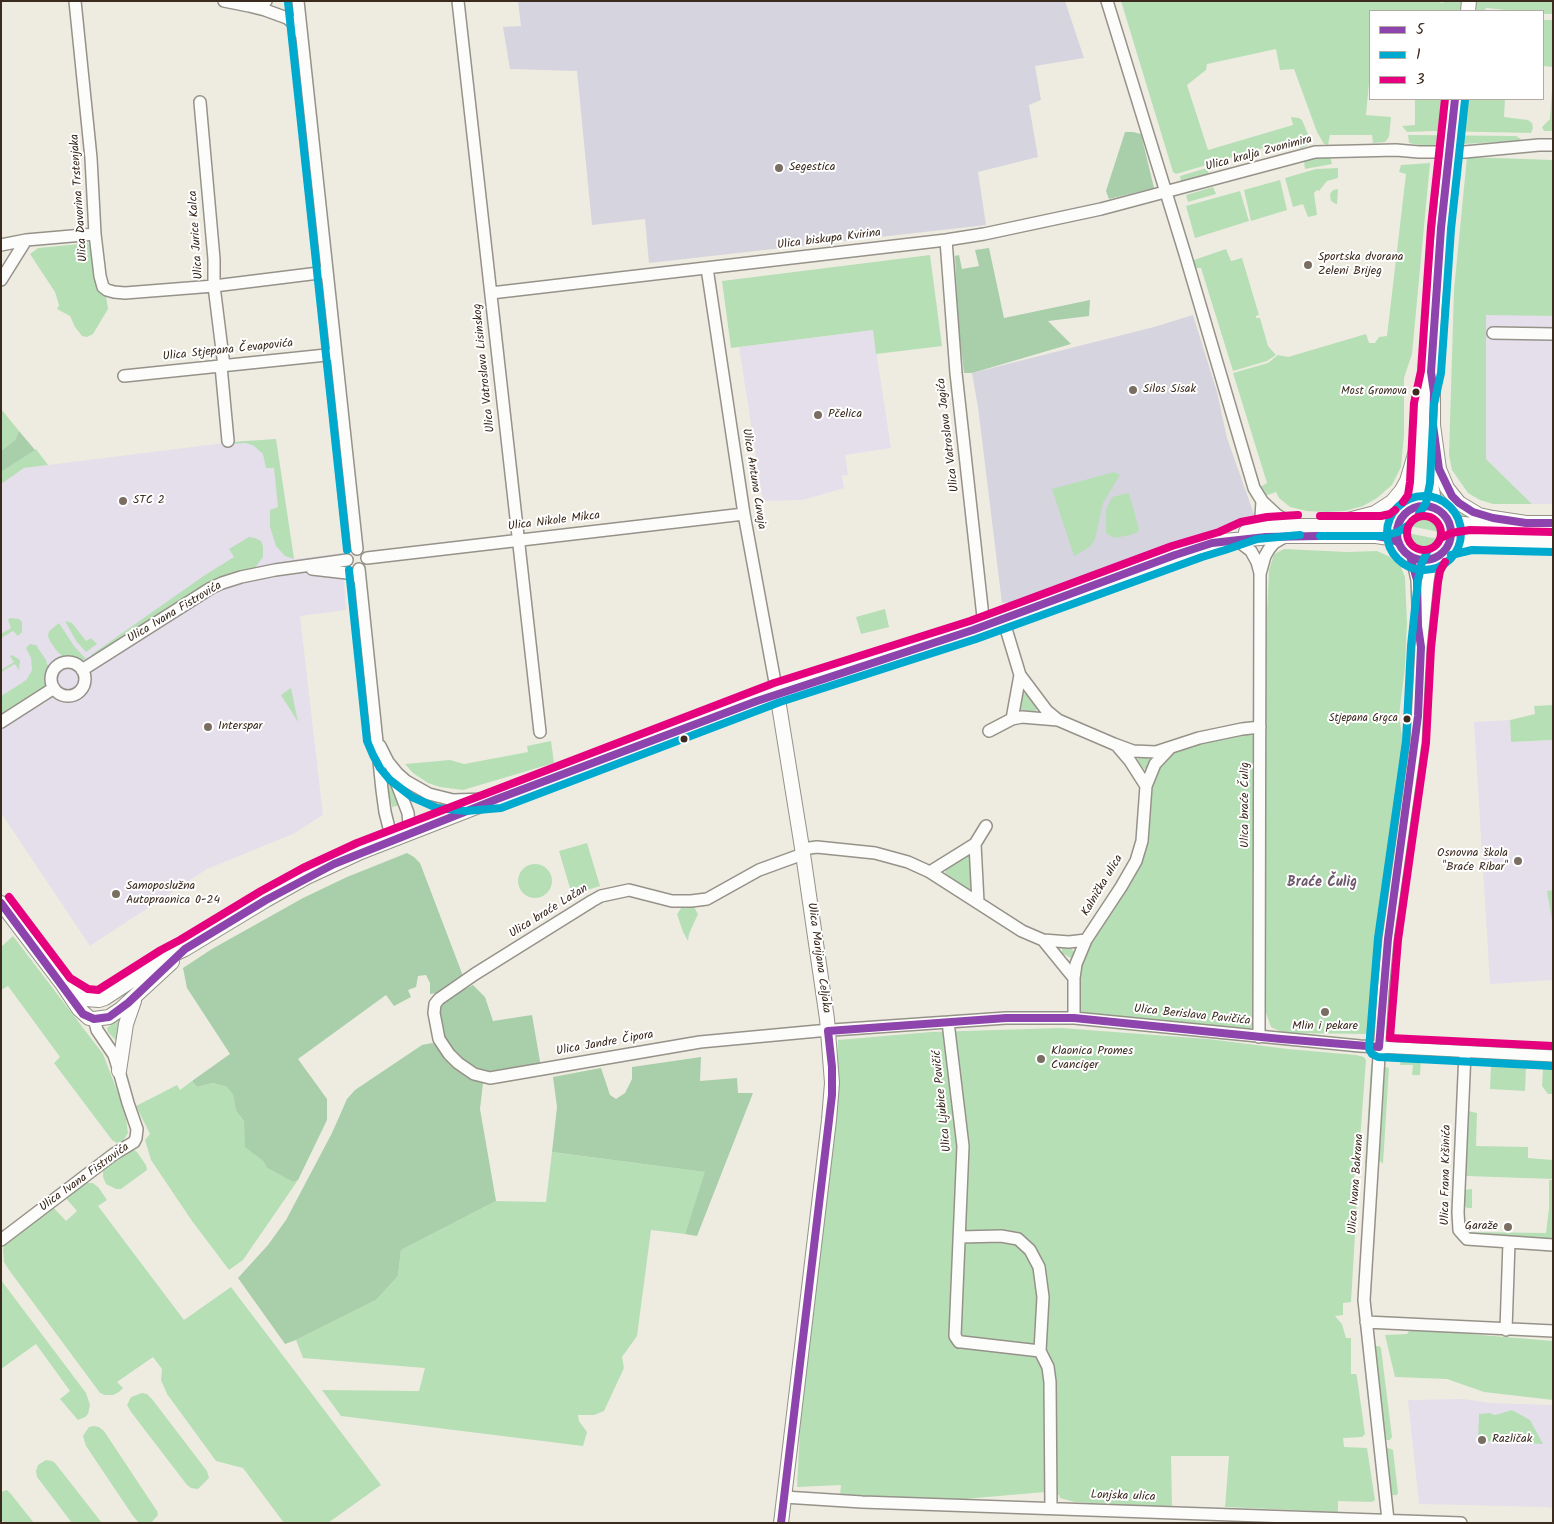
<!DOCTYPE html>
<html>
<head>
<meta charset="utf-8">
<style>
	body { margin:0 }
	#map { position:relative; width:1554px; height:1524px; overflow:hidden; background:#eeece1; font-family:Kalam,sans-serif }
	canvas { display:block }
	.frame { position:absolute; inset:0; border:2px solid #3b2a1e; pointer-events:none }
	.legend { position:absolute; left:1369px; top:10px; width:175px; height:90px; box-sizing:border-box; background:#fff; border:1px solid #b1aaa5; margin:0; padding:6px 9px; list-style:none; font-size:15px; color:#3b2a1e }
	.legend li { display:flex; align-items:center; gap:10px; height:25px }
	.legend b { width:25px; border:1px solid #b1aaa5 }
</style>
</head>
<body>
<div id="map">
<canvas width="1554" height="1524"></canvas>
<div class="frame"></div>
<ul class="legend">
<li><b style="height:6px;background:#8e44ad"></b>5</li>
<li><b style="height:6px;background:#00a9ce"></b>1</li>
<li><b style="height:6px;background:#e5007d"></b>3</li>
</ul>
</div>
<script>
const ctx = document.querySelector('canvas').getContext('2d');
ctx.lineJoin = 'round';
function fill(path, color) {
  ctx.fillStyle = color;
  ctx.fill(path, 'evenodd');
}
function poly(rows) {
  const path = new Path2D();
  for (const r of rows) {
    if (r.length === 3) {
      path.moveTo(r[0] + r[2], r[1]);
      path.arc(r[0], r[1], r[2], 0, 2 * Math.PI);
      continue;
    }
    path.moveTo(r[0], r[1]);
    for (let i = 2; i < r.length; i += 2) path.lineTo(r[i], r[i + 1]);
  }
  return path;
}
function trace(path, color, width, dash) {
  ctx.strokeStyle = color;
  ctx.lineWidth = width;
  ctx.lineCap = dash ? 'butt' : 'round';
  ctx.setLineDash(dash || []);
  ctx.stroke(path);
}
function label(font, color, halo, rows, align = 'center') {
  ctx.font = font + ' Kalam,sans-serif';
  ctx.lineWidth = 4;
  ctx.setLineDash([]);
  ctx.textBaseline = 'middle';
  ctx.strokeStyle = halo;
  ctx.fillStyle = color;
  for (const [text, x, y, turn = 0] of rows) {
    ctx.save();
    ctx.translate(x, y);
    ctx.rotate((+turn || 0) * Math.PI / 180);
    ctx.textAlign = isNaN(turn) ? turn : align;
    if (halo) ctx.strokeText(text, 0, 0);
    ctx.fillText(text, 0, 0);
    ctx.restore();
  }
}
fill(poly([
	[1486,314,1553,316,1553,504,1532,504,1486,459],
	[873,330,891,448,845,455,848,475,842,476,844,488,803,500,763,501,739,347],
	[276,439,294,559,342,553,346,610,300,616,323,815,293,834,207,869,90,946,1,813,1,481,24,468,232,442],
	[1510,720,1511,742,1553,740,1553,980,1490,984,1474,722],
	[1463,1399,1491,1403,1553,1405,1553,1508,1545,1507,1419,1504,1408,1400]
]), '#e5dfec');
fill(poly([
	[518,1,1065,1,1084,58,1035,66,1041,100,1029,105,1038,157,978,172,986,225,649,263,645,219,592,225,577,71,510,69,503,27,521,26],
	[1193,315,1217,392,1227,438,1255,517,1022,601,1002,603,978,407,972,373,1154,327]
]), '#d6d4de');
fill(poly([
	[1121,1,1433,1,1443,3,1444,1,1553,1,1553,14,1543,14,1543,11,1517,11,1486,8,1485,11,1370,11,1370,72,1366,115,1391,117,1389,137,1385,142,1373,143,1372,135,1330,135,1328,145,1324,144,1317,132,1294,69,1280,70,1276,49,1207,64,1206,70,1187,85,1208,150,1293,125,1291,117,1299,118,1302,120,1310,139,1306,146,1300,149,1298,138,1176,174,1173,172],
	[1543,20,1553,20,1553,67,1543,66],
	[1553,74,1553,131,1544,131,1542,127,1550,119],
	[1415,99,1505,99,1504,117,1528,120,1532,123,1533,128,1531,133,1432,131,1407,132,1402,126,1415,125],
	[1415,135,1516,136,1521,139,1518,141,1425,146,1409,143,1408,135],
	[1330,156,1332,164,1305,169,1304,162,1307,160],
	[1467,157,1553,160,1553,316,1486,315,1486,459,1532,504,1493,504,1480,500,1468,493,1452,470,1449,455,1454,290],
	[1430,163,1412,354,1404,378,1404,435,1401,467,1392,485,1377,498,1363,506,1345,511,1327,512,1307,511,1290,507,1279,498,1276,492,1265,496,1260,487,1267,483,1233,373,1268,363,1278,355,1288,357,1366,334,1369,343,1375,343,1379,337,1387,336,1406,174,1399,172,1401,165],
	[1207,168,1209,174,1181,183,1180,176],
	[1338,168,1338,178,1327,181,1319,191,1317,190,1314,193,1317,215,1308,217,1303,204,1293,207,1285,178,1316,169],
	[1280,180,1287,210,1251,221,1244,190],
	[1213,187,1216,194,1188,202,1186,195],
	[1338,189,1337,204,1336,204,1331,201,1330,194,1333,190],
	[1240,191,1249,221,1195,238,1186,206],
	[90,243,100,286,106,296,108,309,93,334,87,337,82,336,75,327,70,316,57,309,59,305,55,292,30,254,38,248],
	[1226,249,1231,261,1242,258,1259,315,1256,316,1256,318,1260,318,1268,346,1276,355,1267,361,1233,371,1201,268,1194,268,1191,261],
	[930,255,942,346,876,354,873,330,731,348,722,281],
	[1,409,19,431,15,440,1,451],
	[276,439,294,559,285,556,276,546,270,527,270,510,278,507,274,468,266,468,263,454,254,446,246,443,232,444,232,442],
	[36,449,48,465,24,468,1,484,1,472],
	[1114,472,1120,475,1103,503,1095,539,1090,547,1074,556,1052,489],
	[1408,490,1415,490,1407,504,1389,518,1383,521,1384,514],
	[1437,491,1444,491,1465,513,1465,520,1452,513,1444,505],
	[1129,493,1139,529,1138,532,1130,535,1114,538,1106,533,1106,510,1112,497],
	[1421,512,1427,512,1439,517,1443,522,1445,533,1404,525,1410,517],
	[1478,529,1553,529,1553,536,1478,536],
	[1402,532,1443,540,1435,550,1429,552,1416,552,1406,544],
	[249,537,255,538,261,541,263,546,263,557,255,568,191,594,128,636,92,657,91,655,205,575,234,557,229,549],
	[1284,549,1347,552,1377,551,1390,557,1400,565,1405,577,1407,623,1405,667,1399,716,1403,742,1373,959,1367,1034,1284,1033,1271,1027,1266,1013,1266,632,1269,570,1274,554],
	[885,609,889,627,861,634,856,617],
	[10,618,19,619,22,622,22,632,18,636,13,631,1,638,1,634,11,628,8,620],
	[65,621,72,623,86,641,91,638,97,644,86,652,76,641],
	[59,623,74,646,86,659,82,660,62,656,56,650,50,641,48,636,49,631],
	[30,644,36,645,46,660,48,667,48,679,44,688,31,698,1,714,1,696,22,683,27,679,32,670,31,658,26,648],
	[12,655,20,660,19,670,15,664,1,672,1,670,14,662,10,656],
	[291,688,298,722,281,695],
	[1022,693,1026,694,1037,708,1036,712,1021,712,1019,709],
	[1553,705,1553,740,1511,742,1510,720,1535,714,1534,706],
	[1248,733,1254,736,1254,1025,1250,1029,1241,1030,1082,1015,1079,1012,1077,983,1082,965,1100,925,1113,910,1135,873,1142,854,1150,828,1150,800,1152,783,1159,770,1172,753,1199,743],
	[551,741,554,763,463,790,440,787,428,783,413,773,405,764,450,760,464,764,528,752,527,746],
	[1139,757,1149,757,1152,759,1147,769,1144,769,1137,760],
	[388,782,390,783,400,805,392,807,387,785],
	[403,785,421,796,420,799,410,802],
	[587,843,600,886,572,895,559,851],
	[970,854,973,887,970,890,967,890,945,873,946,869,953,864,966,855],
	[535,881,17],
	[1553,890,1553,927,1547,891],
	[687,905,694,907,698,914,689,934,688,941,683,932,677,914,682,907],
	[13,936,103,1054,125,1111,128,1133,123,1141,117,1143,112,1140,54,1063,60,1057,8,986,1,990,1,947],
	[1067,947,1071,948,1074,952,1071,958,1062,953,1062,948],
	[122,1015,120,1045,108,1032,107,1028],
	[1061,1028,1208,1039,1288,1049,1356,1055,1364,1057,1366,1060,1358,1166,1355,1170,1352,1199,1357,1201,1351,1302,1343,1303,1343,1315,1335,1316,1342,1324,1346,1338,1351,1338,1351,1374,1356,1374,1357,1377,1365,1434,1362,1437,1343,1438,1344,1447,1367,1448,1375,1500,1372,1502,1338,1501,1338,1512,1225,1507,1229,1456,1171,1456,1172,1508,1075,1502,1060,1498,1059,1495,1045,1492,953,1500,840,1495,841,1485,797,1487,801,1411,836,1114,838,1040,931,1032],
	[1401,1058,1421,1059,1420,1075,1412,1075,1413,1065,1400,1065],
	[1371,1065,1374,1067,1367,1163,1365,1164],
	[1491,1065,1526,1067,1525,1091,1490,1089],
	[1385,1067,1389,1068,1383,1164,1379,1160],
	[1543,1068,1553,1069,1553,1094,1548,1094,1542,1086],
	[192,1081,197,1087,213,1083,227,1087,233,1095,236,1111,244,1121,246,1147,263,1161,267,1168,293,1182,298,1180,243,1260,229,1270,192,1221,151,1160,145,1140,150,1134,136,1106,177,1085,180,1090],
	[1468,1111,1477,1113,1476,1146,1528,1147,1528,1158,1553,1160,1553,1179,1466,1176],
	[133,1149,137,1152,146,1165,147,1170,121,1189,116,1189,106,1184,103,1177,103,1171,130,1150],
	[552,1152,706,1172,685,1234,651,1230,637,1336,622,1357,624,1368,604,1411,594,1415,578,1415,579,1421,587,1432,583,1446,341,1416,322,1390,419,1391,425,1368,303,1358,296,1340,376,1300,398,1276,401,1250,496,1201,546,1202],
	[1549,1180,1553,1180,1553,1242,1465,1234,1462,1222,1470,1219,1472,1221,1470,1222,1470,1232,1546,1233,1549,1208],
	[85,1183,93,1183,99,1188,107,1200,98,1206,184,1320,231,1287,381,1485,328,1523,284,1523,243,1468,216,1461,167,1394,161,1380,162,1369,153,1357,117,1382,123,1388,119,1392,113,1395,105,1395,100,1393,9,1270,4,1262,3,1250,5,1242,53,1207,66,1221,77,1211,63,1195],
	[1472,1189,1472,1208,1467,1208,1463,1204,1464,1190],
	[1,1280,86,1393,90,1405,88,1414,85,1417,78,1420,60,1399,70,1391,36,1344,1,1369],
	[1410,1329,1553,1341,1553,1400,1484,1392,1447,1379,1395,1377,1385,1335,1407,1334],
	[1374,1346,1379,1346,1381,1348,1392,1437,1390,1440,1386,1440],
	[142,1393,147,1394,152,1399,207,1471,209,1478,198,1489,191,1488,187,1485,131,1412,127,1405,131,1397],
	[1512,1410,1530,1420,1543,1444,1478,1441,1479,1414,1490,1413,1495,1415],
	[94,1426,99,1427,104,1431,157,1511,158,1515,151,1523,139,1523,133,1516,86,1446,83,1436,89,1427],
	[1386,1447,1393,1450,1398,1493,1397,1495,1392,1495],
	[46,1460,52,1461,55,1463,102,1523,72,1523,37,1477,36,1471,38,1465],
	[7,1490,11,1494,34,1523,4,1523,1,1519,1,1492]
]), '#b7dfb6');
fill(poly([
	[1125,132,1133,132,1141,134,1154,188,1109,199,1106,191],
	[989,248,1004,318,1090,300,1089,316,1048,321,1071,344,972,373,964,373,958,322,955,256,959,255,962,269,979,266,975,250],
	[19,431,35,450,1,472,1,451,15,440],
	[407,853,414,857,420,863,463,976,442,992,430,994,430,983,426,975,418,976,416,987,408,990,411,997,394,1006,386,995,298,1059,327,1099,327,1120,298,1180,293,1182,267,1168,263,1161,245,1147,244,1121,236,1111,233,1095,227,1087,213,1083,197,1087,192,1081,230,1054,187,988,183,968,212,949,303,898,347,877],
	[473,985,485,997,493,1021,532,1015,541,1067,498,1074,475,1069,460,1060,446,1045,438,1015,442,1005,451,996],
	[432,1043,437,1046,442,1054,456,1068,483,1083,480,1109,496,1201,401,1250,398,1276,376,1300,296,1340,285,1344,238,1278,268,1245,286,1220,332,1133,347,1099,355,1090,422,1045],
	[701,1057,700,1081,737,1078,738,1093,753,1093,697,1236,685,1234,705,1172,552,1152,557,1107,553,1077,601,1068,610,1095,616,1099,625,1093,632,1079,632,1067]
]), '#a8ceaa');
const minor = poly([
	[75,1,91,158,95,234,100,276,103,287,107,290,114,292,125,293,214,286,327,272],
	[224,1,249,6,266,1],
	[298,1,357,549],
	[458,1,540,732],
	[1107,1,1185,254,1254,488,1262,501,1277,515,1285,520,1298,525],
	[249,6,265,10,287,18,297,26,300,33],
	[200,102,214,259,214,286,224,366],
	[946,240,956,373,984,626],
	[1,245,26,240,95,234],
	[707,268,744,514,777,693],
	[1,280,26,240],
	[491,293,946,240,984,234,1101,209,1315,152,1396,150,1419,152,1465,152,1539,145,1553,145],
	[1493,333,1553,334],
	[221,366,228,441],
	[124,376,336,354],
	[1255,529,1261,517,1262,501],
	[1238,541,1251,551,1257,562,1260,573],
	[1410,556,1413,562,1417,580,1419,629],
	[367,558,744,514],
	[312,569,347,573,360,578],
	[359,569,382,790,385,812,392,840],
	[1003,619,1020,675,1047,711,1058,720,1114,744,1133,751,1156,752,1199,738,1242,729,1260,727],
	[68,679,17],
	[82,670,211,588,222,583,241,577,275,570,347,560],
	[1012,719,1020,675],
	[1,722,54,688],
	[989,731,1012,719,1022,717,1058,720],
	[380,746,388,762,397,773,406,781,429,794,453,800,489,799],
	[392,771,408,813,409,825,405,835],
	[1146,786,1155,764,1170,748],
	[802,849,817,847,875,853,908,862,930,872,1022,931,1043,940,1074,978],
	[803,854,759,870,707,899,691,901,672,901,629,890,601,896,592,901,475,974,439,999,435,1004,434,1013,439,1039,449,1054,458,1063,474,1074,490,1078,700,1042,818,1031,1006,1018,1074,1018,1360,1046,1553,1056],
	[930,872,975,844],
	[978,902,975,844,986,826],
	[1043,940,1069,942,1086,940],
	[1074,1018,1074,978,1076,964,1086,940,1121,887,1136,861,1142,841,1146,786,1130,761,1118,747],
	[948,1022,963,1146,955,1336,959,1342,962,1342,1040,1351],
	[1259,1037,1260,574,1265,556,1269,549,1274,543,1286,536],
	[1465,1052,1458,1212,1459,1230,1467,1239,1553,1245],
	[960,1237,1001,1236,1018,1239,1030,1250,1039,1267,1043,1297,1040,1351,1048,1367,1050,1382,1051,1508],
	[1,1240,114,1154,134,1142,136,1138,137,1129,128,1103,119,1071,114,1055,97,1030,94,1019],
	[1366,1322,1553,1331],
	[1506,1330,1509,1242],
	[784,1497,862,1502,1461,1523],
	[1388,1520,1364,1300,1383,991,1388,939,1416,742,1421,647,1428,581,1430,568,1436,557]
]);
const major = poly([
	[1468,11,1469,1],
	[1433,385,1433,434],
	[1433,425,1439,469,1447,488,1459,503,1479,515,1493,518,1526,523],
	[1432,458,1431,484,1434,501,1439,510],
	[1424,533,27],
	[1411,508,1417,499,1420,483,1424,403,1431,372,1435,302],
	[1445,516,1456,523,1471,525,1497,524],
	[1348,520,1375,513,1392,502,1402,490,1407,481,1416,451],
	[1518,523,1553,523],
	[1246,532,1280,526,1382,526,1394,523,1401,518],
	[1447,546,1454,543,1471,540,1553,542],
	[777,693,803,854,827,1019,832,1083,829,1120,781,1523],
	[1,903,63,985,79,1009,89,1018,94,1019,109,1017,121,1009,172,962],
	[63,985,85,999,99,1000,105,998,166,958,185,949,266,900,307,877,361,852,497,799,777,693,973,630,1199,547,1222,541,1286,536,1376,536,1389,538,1399,543],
	[119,1071,126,1024,134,1001]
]);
trace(minor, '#96928a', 14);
trace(major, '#96928a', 16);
trace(minor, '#fcfcfa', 11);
trace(major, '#fcfcfa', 14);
const majorBridge = poly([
	[1435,302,1455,99]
]);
trace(majorBridge, '#96928a', 16, []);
trace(majorBridge, '#fcfcfa', 14);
trace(poly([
	[1455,99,1441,228,1431,372,1434,393,1433,425,1439,469,1452,496,1459,503,1473,512,1493,518,1526,523,1553,523],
	[1424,533,27],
	[1,903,83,1014,94,1019,109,1017,128,1003,185,949,266,900,334,864,497,799,757,701,973,630,1175,555,1212,543,1266,537,1318,536,1376,536,1389,538,1399,543],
	[781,1523,832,1095,832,1067,828,1031,1006,1018,1074,1018,1281,1039,1379,1047,1388,939,1418,716,1421,647,1418,626,1417,580,1410,556]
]), '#8e44ad', 8);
trace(poly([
	[288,2,347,550],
	[1424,533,37],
	[1419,514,1426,503,1430,483,1434,404,1441,373,1451,229,1465,100],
	[1320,536,1383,536,1398,532,1407,526],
	[1427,552,1421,565,1418,580,1411,646,1406,741,1378,938,1369,1049,1372,1054,1378,1057,1552,1066],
	[1451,555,1472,550,1553,552],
	[349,570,367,741,373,755,380,768,390,780,412,797,437,808,466,811,501,808,780,702,976,639,1202,557,1225,550,1257,539,1300,535]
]), '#00a9ce', 8);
trace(poly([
	[1403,502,1408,495,1410,482,1414,403,1421,371,1431,227,1445,99],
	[1424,533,17],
	[1320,516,1381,516,1390,514,1395,510],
	[1443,537,1451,533,1470,530,1553,532],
	[1445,562,1440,571,1438,582,1431,648,1426,743,1398,940,1390,1038,1553,1046],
	[9,897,70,978,88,989,98,990,161,950,180,940,261,891,303,868,357,843,774,683,970,621,1172,546,1219,532,1241,522,1267,517,1298,515]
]), '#e5007d', 8);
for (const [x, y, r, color] of [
	[779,168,5,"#7a6e62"],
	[1308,265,5,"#7a6e62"],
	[1133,390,5,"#7a6e62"],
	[1416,392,4.5,"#3b2a1e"],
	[818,415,5,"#7a6e62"],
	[123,501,5,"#7a6e62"],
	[1407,719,4.5,"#3b2a1e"],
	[208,727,5,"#7a6e62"],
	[684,739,4.5,"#3b2a1e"],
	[1518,861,5,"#7a6e62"],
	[116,894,5,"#7a6e62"],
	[1325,1012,5,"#7a6e62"],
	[1041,1059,5,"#7a6e62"],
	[1508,1227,5,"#7a6e62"],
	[1482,1440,5,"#7a6e62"]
]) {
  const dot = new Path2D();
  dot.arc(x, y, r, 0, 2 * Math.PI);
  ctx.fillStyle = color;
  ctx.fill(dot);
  trace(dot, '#fff', 2);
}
label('11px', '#3b2a1e', '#fff', [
	["Most Gromova",1407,392],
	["Stjepana Grgca",1398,719]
], 'right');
label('12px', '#3b2a1e', '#fff', [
	["Ulica kralja Zvonimira",1259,154,-15],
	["Ulica Davorina Trstenjaka",80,198,-94],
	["Ulica Jurice Kalca",197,235,-94],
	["Ulica biskupa Kvirina",829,240,-7],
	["Ulica Stjepana Čevapovića",228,351,-6],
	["Ulica Vatroslava Lisinskog",485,368,-96],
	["Ulica Vatroslava Jagića",949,435,-97],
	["Ulica Antuna Cuvaja",753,479,81],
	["Ulica Nikole Mikca",554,522,-7],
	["Ulica Ivana Fistrovića",175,613,-31],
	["Ulica braće Čulig",1246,805,-90],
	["Kalnička ulica",1103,886,-59],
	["Ulica braće Lačan",549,912,-32],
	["Ulica Marijana Celjaka",818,958,82],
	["Ulica Berislava Pavičića",1192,1016,6],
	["Ulica Jandre Čipora",605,1044,-10],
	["Ulica Ljubice Pavičić",943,1101,-96],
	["Ulica Frana Kršinića",1447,1175,-89],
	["Ulica Ivana Fistrovića",85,1178,-36],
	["Ulica Ivana Bakrana",1357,1184,-86],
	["Lonjska ulica",1123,1497,2]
]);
label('12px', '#3b2a1e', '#fff', [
	["Segestica",789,168],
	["Sportska dvorana",1318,258],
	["Zeleni Brijeg",1318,272],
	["Silos Sisak",1143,390],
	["Pčelica",828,415],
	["STC 2",133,501],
	["Interspar",218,727],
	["Osnovna škola",1508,854,"right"],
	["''Braće Ribar''",1508,868,"right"],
	["Samoposlužna",126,887],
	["Autopraonica 0-24",126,901],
	["Mlin i pekare",1325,1027,"center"],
	["Klaonica Promes",1051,1052],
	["Cvanciger",1051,1066],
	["Garaže",1498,1227,"right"],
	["Različak",1492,1440]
], 'left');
label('bold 14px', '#6e5a6c', '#fff', [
	["Braće Čulig",1322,884]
]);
</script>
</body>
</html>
